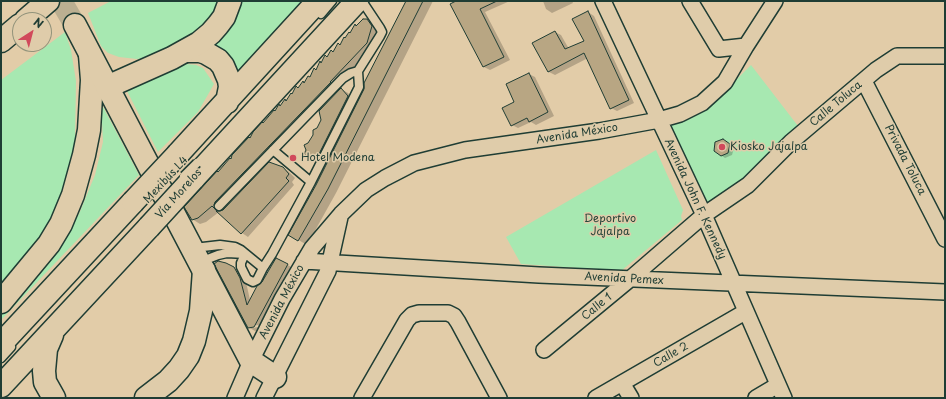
<!DOCTYPE html>
<html>
<head>
<meta charset="utf-8">
<style>
	body { margin:0 }
	#map { position:relative; width:946px; height:399px; overflow:hidden; background:#e2cca8; font-family:"Playpen Sans",sans-serif }
	canvas { display:block }
	.frame { position:absolute; inset:0; border:2px solid #1f3d34; pointer-events:none }
	.north { position:absolute; left:12px; top:12px; width:40px; height:40px; box-sizing:border-box; background:#dfccaa; border:1px solid #92937b; border-radius:50%; rotate:36deg; font-size:11px; font-weight:700; line-height:16px; text-align:center; color:#1f3d34 }
	.north::after { content:''; display:block; margin:auto; width:14px; height:18px; background:#d1495b; clip-path:polygon(50% 0,100% 100%,50% 72%,0 100%) }
</style>
</head>
<body>
<div id="map">
<canvas width="946" height="399"></canvas>
<div class="frame"></div>
<div class="north">N</div>
</div>
<script>
const ctx = document.querySelector('canvas').getContext('2d');
ctx.lineJoin = 'round';
function fill(path, color) {
  ctx.fillStyle = color;
  ctx.fill(path, 'evenodd');
}
function poly(rows) {
  const path = new Path2D();
  for (const r of rows) {
    path.moveTo(r[0], r[1]);
    for (let i = 2; i < r.length; i += 2) path.lineTo(r[i], r[i + 1]);
  }
  return path;
}
function trace(path, color, width, dash) {
  ctx.strokeStyle = color;
  ctx.lineWidth = width;
  ctx.lineCap = dash ? 'butt' : 'round';
  ctx.setLineDash(dash || []);
  ctx.stroke(path);
}
function label(font, color, halo, rows, align = 'center') {
  ctx.font = font + ' "Playpen Sans",sans-serif';
  ctx.lineWidth = 3;
  ctx.setLineDash([]);
  ctx.textBaseline = 'middle';
  ctx.strokeStyle = halo;
  ctx.fillStyle = color;
  for (const [text, x, y, turn = 0] of rows) {
    ctx.save();
    ctx.translate(x, y);
    ctx.rotate((+turn || 0) * Math.PI / 180);
    ctx.textAlign = isNaN(turn) ? turn : align;
    if (halo) ctx.strokeText(text, 0, 0);
    ctx.fillText(text, 0, 0);
    ctx.restore();
  }
}
fill(poly([
	[111,1,221,1,210,22,164,55,137,59,119,57,108,53,101,46,88,13],
	[240,1,302,1,238,72,226,52,215,45,225,33],
	[65,32,71,50,76,81,75,139,71,175,55,213,38,244,1,288,1,80],
	[187,64,196,65,203,68,214,84,198,112,158,152,126,89],
	[751,65,798,126,777,151,742,184,704,205,666,124,729,87],
	[101,103,139,175,1,320,1,315,63,238,79,214,95,175,103,142],
	[656,150,683,210,681,216,682,220,621,271,521,264,506,237]
]), '#a7e8b1');
fill(poly([
	[407,1,433,1,336,193,307,245,290,235,317,185,365,90],
	[459,1,510,1,485,12,510,60,490,70,484,67,452,4],
	[543,1,572,1,573,3,552,13,546,9],
	[588,12,594,16,634,103,617,111,611,108,588,58,555,75,549,72,555,32,561,35,569,49,585,42],
	[367,20,375,25,379,32,374,48,223,207,222,212,283,168,289,172,295,178,292,182,294,185,248,237,242,233,219,212,206,222,200,224,192,219,219,173,275,112,279,105,281,107,285,100,287,101,303,82,305,83,310,78,357,27],
	[529,74,535,77,554,116,536,125,531,122,518,128,512,125,516,102],
	[341,89,348,93,354,100,322,162,311,157,309,144],
	[727,143,734,148,732,155,725,158,721,155],
	[277,259,293,268,260,330,255,331,248,327,226,264,240,271,246,282,250,300,263,283],
	[258,325,259,327,251,328,251,326]
]), '#0003');
const building = poly([
	[406,1,423,1,328,189,298,241,288,235,316,185,364,89,364,83,406,1],
	[456,1,497,1,480,9,504,57,483,67,450,4,456,1],
	[588,11,629,100,610,109,584,53,548,72,532,43,555,31,565,49,584,41,572,19,588,11],
	[363,19,367,19,372,26,367,43,330,82,331,82,215,202,214,205,215,209,212,206,198,218,192,220,184,207,217,171,218,172,230,158,231,159,232,155,249,137,250,138,253,132,262,122,263,123,274,110,275,111,279,104,280,106,285,99,286,101,291,93,292,94,296,86,298,88,303,81,304,83,308,76,310,77,314,68,316,70,320,61,321,63,325,55,327,57,331,50,333,52,338,43,340,45,344,37,345,38,349,32,350,33,355,24,356,26,363,19],
	[529,73,548,112,529,122,527,118,511,126,502,108,514,102,506,84,529,73],
	[341,88,348,96,316,160,304,154,306,150,304,145,308,143,313,135,313,130,317,128,321,120,319,111,341,88],
	[723,139,730,144,728,153,721,156,714,151,715,142,723,139],
	[269,162,283,167,289,174,286,178,289,181,241,234,216,211,220,211,223,210,269,162],
	[276,258,288,264,254,327,248,328,214,264,218,261,226,263,234,267,240,278,247,305,257,286,262,282,276,258]
]);
fill(building, '#b8a683');
trace(building, '#1f3d34', 1);
trace(poly([
	[61,1,75,25]
]), '#bbaf91', 22, [22, 11]);
const lane = poly([
	[321,14,332,1],
	[311,182,359,87,358,71],
	[219,206,343,78,351,73,358,71,380,36,382,32,380,28,362,1],
	[194,248,220,245,235,247,241,250,263,268,272,254,311,182,273,150],
	[245,254,241,263,241,267,247,279,253,282,257,280,263,268],
	[200,262,218,255,227,253,245,254],
	[1,358,11,347]
]);
const street = poly([
	[603,1,704,215,784,398],
	[690,1,719,49,746,46],
	[864,81,945,239],
	[304,261,539,275,945,292],
	[544,350,630,279,704,215,748,185,791,142,876,70,897,56,945,56],
	[622,383,631,398],
	[235,398,251,361,282,299,312,248,341,214,366,190,385,178,414,163,465,150,599,131,659,120,680,114,702,103,725,82,746,46,775,1],
	[264,398,328,271,340,217],
	[362,398,407,320,412,315,419,313,448,313,454,316,458,322,499,398],
	[596,398,745,312],
	[756,398,778,385]
]);
const primary = poly([
	[186,51,200,51,206,53,218,60,223,66,229,80,230,87,227,102],
	[178,154,318,1],
	[193,179,357,1],
	[1,302,49,244,61,224,73,195,84,155,89,130,92,80,90,55],
	[52,335,46,349,44,371,45,382,54,398],
	[1,344,133,202],
	[1,386,149,227],
	[146,398,168,381,179,369,188,356,194,341,201,311,204,270]
]);
const highway = poly([
	[26,20,48,1],
	[75,25,251,361,275,377],
	[1,41,20,25],
	[107,87,172,58,199,43,211,33,218,25,224,17,230,1]
]);
trace(lane, '#1f3d34', 11);
trace(street, '#1f3d34', 18);
trace(primary, '#1f3d34', 25);
trace(highway, '#1f3d34', 25);
trace(lane, '#dfccaa', 8);
trace(street, '#dfccaa', 15);
trace(primary, '#dfccaa', 22);
trace(highway, '#dfccaa', 22);
const laneBridge = poly([
	[184,176,197,163]
]);
const primaryBridge = poly([
	[133,202,178,154],
	[149,227,193,179]
]);
trace(laneBridge, '#1f3d34', 11, []);
trace(primaryBridge, '#1f3d34', 25, []);
trace(laneBridge, '#dfccaa', 8);
trace(primaryBridge, '#dfccaa', 22);
for (const [x, y, r, color] of [
	[722,147,4,"#d1495b"],
	[293,158,4,"#d1495b"]
]) {
  const dot = new Path2D();
  dot.arc(x, y, r, 0, 2 * Math.PI);
  ctx.fillStyle = color;
  ctx.fill(dot);
  trace(dot, '#dfccaa', 1.5);
}
label('11px', '#1f3d34', '#dfccaa', [
	["Calle Toluca",836,104,-40],
	["Avenida México",577,134,-9],
	["Privada Toluca",905,160,63],
	["Mexibús L4",166,180,-47],
	["Vía Morelos",179,194,-48],
	["Avenida John F. Kennedy",695,199,65],
	["Avenida Pemex",624,279,3],
	["Avenida México",282,302,-62],
	["Calle 1",597,307,-39],
	["Calle 2",671,355,-30]
]);
label('11px', '#1f3d34', '#dfccaa', [
	["Kiosko Jajalpa",730,147],
	["Hotel Modena",301,158]
], 'left');
label('11px', '#26463a', '#dfccaa', [
	["Deportivo",610,219],
	["Jajalpa",610,232]
]);
</script>
</body>
</html>
